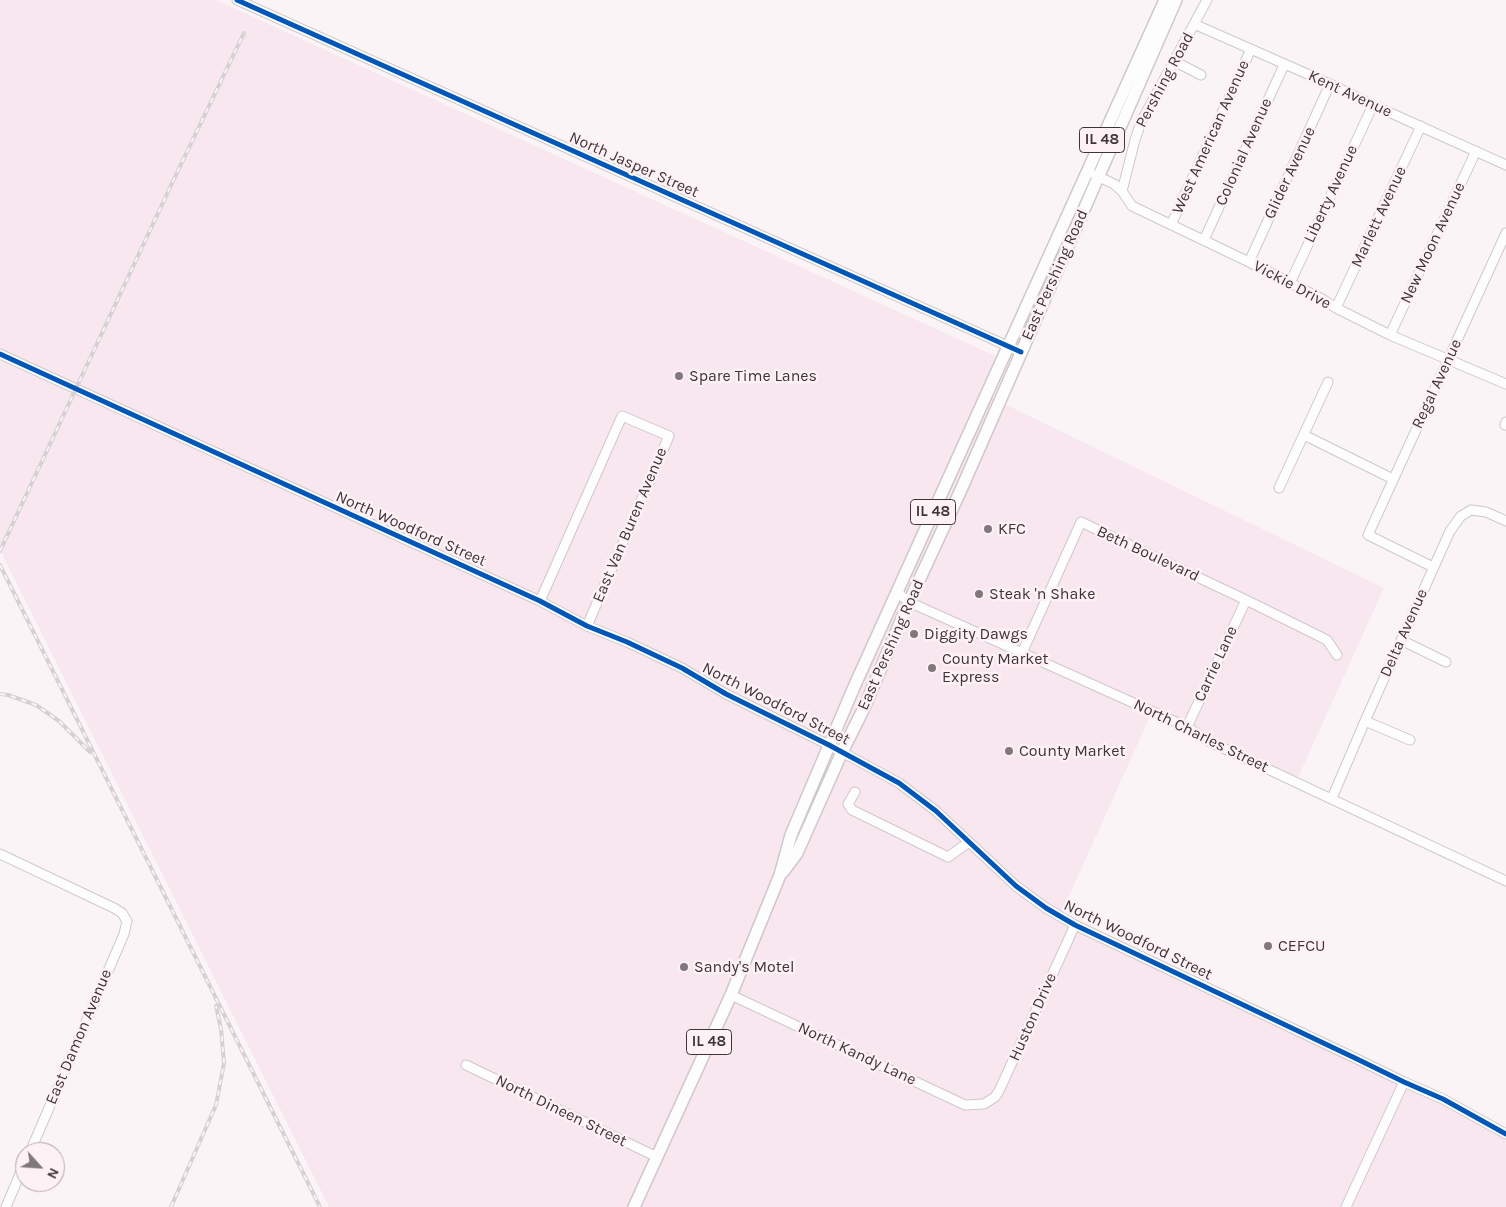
<!DOCTYPE html>
<html>
<head>
<meta charset="utf-8">
<style>
	body { margin:0 }
	#map { position:relative; width:1506px; height:1207px; overflow:hidden; background:#fbf4f7; font-family:Karla,sans-serif }
	canvas { display:block }
	.north { position:absolute; left:15px; top:1142px; width:50px; height:50px; box-sizing:border-box; background:#fef1f6; border:1px solid #b1a6aa; border-radius:50%; rotate:116deg; font-size:14px; font-weight:700; line-height:20px; text-align:center; color:#3e3539 }
	.north::after { content:''; display:block; margin:auto; width:18px; height:22px; background:#80787c; clip-path:polygon(50% 0,100% 100%,50% 72%,0 100%) }
</style>
</head>
<body>
<div id="map">
<canvas width="1506" height="1207"></canvas>
<div class="north">N</div>
</div>
<script>
const ctx = document.querySelector('canvas').getContext('2d');
ctx.lineJoin = 'round';
function fill(path, color) {
  ctx.fillStyle = color;
  ctx.fill(path, 'evenodd');
}
function poly(rows) {
  const path = new Path2D();
  for (const r of rows) {
    path.moveTo(r[0], r[1]);
    for (let i = 2; i < r.length; i += 2) path.lineTo(r[i], r[i + 1]);
  }
  return path;
}
function trace(path, color, width, dash) {
  ctx.strokeStyle = color;
  ctx.lineWidth = width;
  ctx.lineCap = dash ? 'butt' : 'round';
  ctx.setLineDash(dash || []);
  ctx.stroke(path);
}
function label(font, color, halo, rows, align = 'center') {
  ctx.font = font + ' Karla,sans-serif';
  ctx.lineWidth = 5;
  ctx.setLineDash([]);
  ctx.textBaseline = 'middle';
  ctx.strokeStyle = halo;
  ctx.fillStyle = color;
  for (const [text, x, y, turn = 0] of rows) {
    ctx.save();
    ctx.translate(x, y);
    ctx.rotate((+turn || 0) * Math.PI / 180);
    ctx.textAlign = isNaN(turn) ? turn : align;
    if (halo) ctx.strokeText(text, 0, 0);
    ctx.fillText(text, 0, 0);
    ctx.restore();
  }
}
fill(poly([
	[0,0,216,0,1002,359,986,395,1384,588,1296,782,1152,712,1060,916,1506,1134,1506,1207,329,1207,0,550]
]), '#f8e7ee');
const minor = poly([
	[237,0,1021,352],
	[1194,24,1330,84,1373,105,1506,165],
	[1174,61,1201,75],
	[1095,175,1114,184,1122,191,1132,206,1249,262,1324,300,1336,308,1390,335,1506,384],
	[1122,191,1135,140,1141,122,1207,0],
	[1171,225,1251,49],
	[1204,240,1284,65],
	[1249,262,1330,84],
	[1290,283,1373,105],
	[1336,308,1421,126],
	[1390,335,1476,151],
	[0,354,540,601,587,626,627,642,682,668,726,694,829,745,899,783,936,811,1016,886,1046,908,1075,925,1357,1059,1404,1082,1443,1099,1506,1134],
	[1505,425,1506,422],
	[1304,435,1393,479],
	[1279,488,1328,382],
	[1433,567,1368,535,1506,233],
	[897,592,909,602,1187,727,1208,741,1506,881],
	[540,601,622,416,669,436,587,626],
	[1401,640,1446,662],
	[1022,653,1081,522,1246,600,1327,640,1337,655],
	[1365,721,1410,740],
	[1187,727,1246,600],
	[855,792,848,804,852,810,948,857,969,842],
	[1332,798,1365,721,1450,531,1461,516,1471,510,1486,512,1506,521],
	[0,854,114,908,122,913,127,921,124,934,30,1152],
	[731,995,965,1105,984,1104,995,1097,999,1091,1075,925],
	[466,1065,657,1157],
	[6,1207,25,1162],
	[1346,1207,1404,1082]
]);
const major = poly([
	[783,872,797,853,842,752,864,708,909,602,960,492,1176,0],
	[634,1207,731,995,780,875,791,835,854,687,1165,0]
]);
trace(minor, '#cfc8cb', 11);
trace(major, '#cfc8cb', 14);
trace(minor, '#fefdfe', 9);
trace(major, '#fefdfe', 11);
const rail = poly([
	[0,551,174,179,244,33],
	[0,565,320,1207],
	[0,694,8,695,36,705,59,721,90,752],
	[171,1207,216,1105,224,1063,221,1029,216,1006]
]);
trace(rail, '#d4d1d2', 4);
trace(rail, '#fef1f6', 2, [5.5]);
trace(poly([
	[237,0,1021,352],
	[0,354,540,601,587,626,627,642,682,668,726,694,829,745,899,783,936,811,1016,886,1046,908,1075,925,1357,1059,1404,1082,1443,1099,1506,1134]
]), '#0057b8', 5);
for (const [x, y, r, color] of [
	[679,376,5,"#80787c"],
	[988,529,5,"#80787c"],
	[979,594,5,"#80787c"],
	[914,634,5,"#80787c"],
	[932,668,5,"#80787c"],
	[1009,751,5,"#80787c"],
	[1268,946,5,"#80787c"],
	[684,967,5,"#80787c"]
]) {
  const dot = new Path2D();
  dot.arc(x, y, r, 0, 2 * Math.PI);
  ctx.fillStyle = color;
  ctx.fill(dot);
  trace(dot, '#fef1f6', 2);
}
for (const [x, y, w] of [
	[1102,140,45],
	[933,512,45],
	[709,1042,45]
]) {
  const box = new Path2D();
  box.roundRect(x - w / 2, y - 12.5, w, 25, 4);
  ctx.fillStyle = '#fef1f6';
  ctx.fill(box);
  trace(box, '#3e3539', 1);
}
label('bold 15px', '#3e3539', null, [
	["IL 48",1102,140],
	["IL 48",933,512],
	["IL 48",709,1042]
]);
label('16px', '#3e3539', '#fef1f6', [
	["Pershing Road",1165,80,-62],
	["Kent Avenue",1350,94,25],
	["West American Avenue",1211,137,-66],
	["Colonial Avenue",1244,152,-66],
	["North Jasper Street",634,165,24],
	["Glider Avenue",1290,173,-65],
	["Liberty Avenue",1331,194,-65],
	["Marlett Avenue",1379,217,-65],
	["New Moon Avenue",1433,243,-65],
	["East Pershing Road",1055,275,-66],
	["Vickie Drive",1292,285,28],
	["Regal Avenue",1437,384,-65],
	["East Van Buren Avenue",630,525,-67],
	["North Woodford Street",411,529,24],
	["Beth Boulevard",1148,554,25],
	["Delta Avenue",1404,633,-66],
	["East Pershing Road",891,645,-66],
	["Carrie Lane",1216,664,-65],
	["North Woodford Street",776,704,27],
	["North Charles Street",1201,736,26],
	["North Woodford Street",1138,940,26],
	["Huston Drive",1033,1017,-66],
	["East Damon Avenue",79,1037,-67],
	["North Kandy Lane",857,1054,25],
	["North Dineen Street",561,1111,26]
]);
label('16px', '#3e3539', '#fef1f6', [
	["Spare Time Lanes",689,376],
	["KFC",998,529],
	["Steak 'n Shake",989,594],
	["Diggity Dawgs",924,634],
	["County Market",942,659],
	["Express",942,677],
	["County Market",1019,751],
	["CEFCU",1278,946],
	["Sandy's Motel",694,967]
], 'left');
</script>
</body>
</html>
